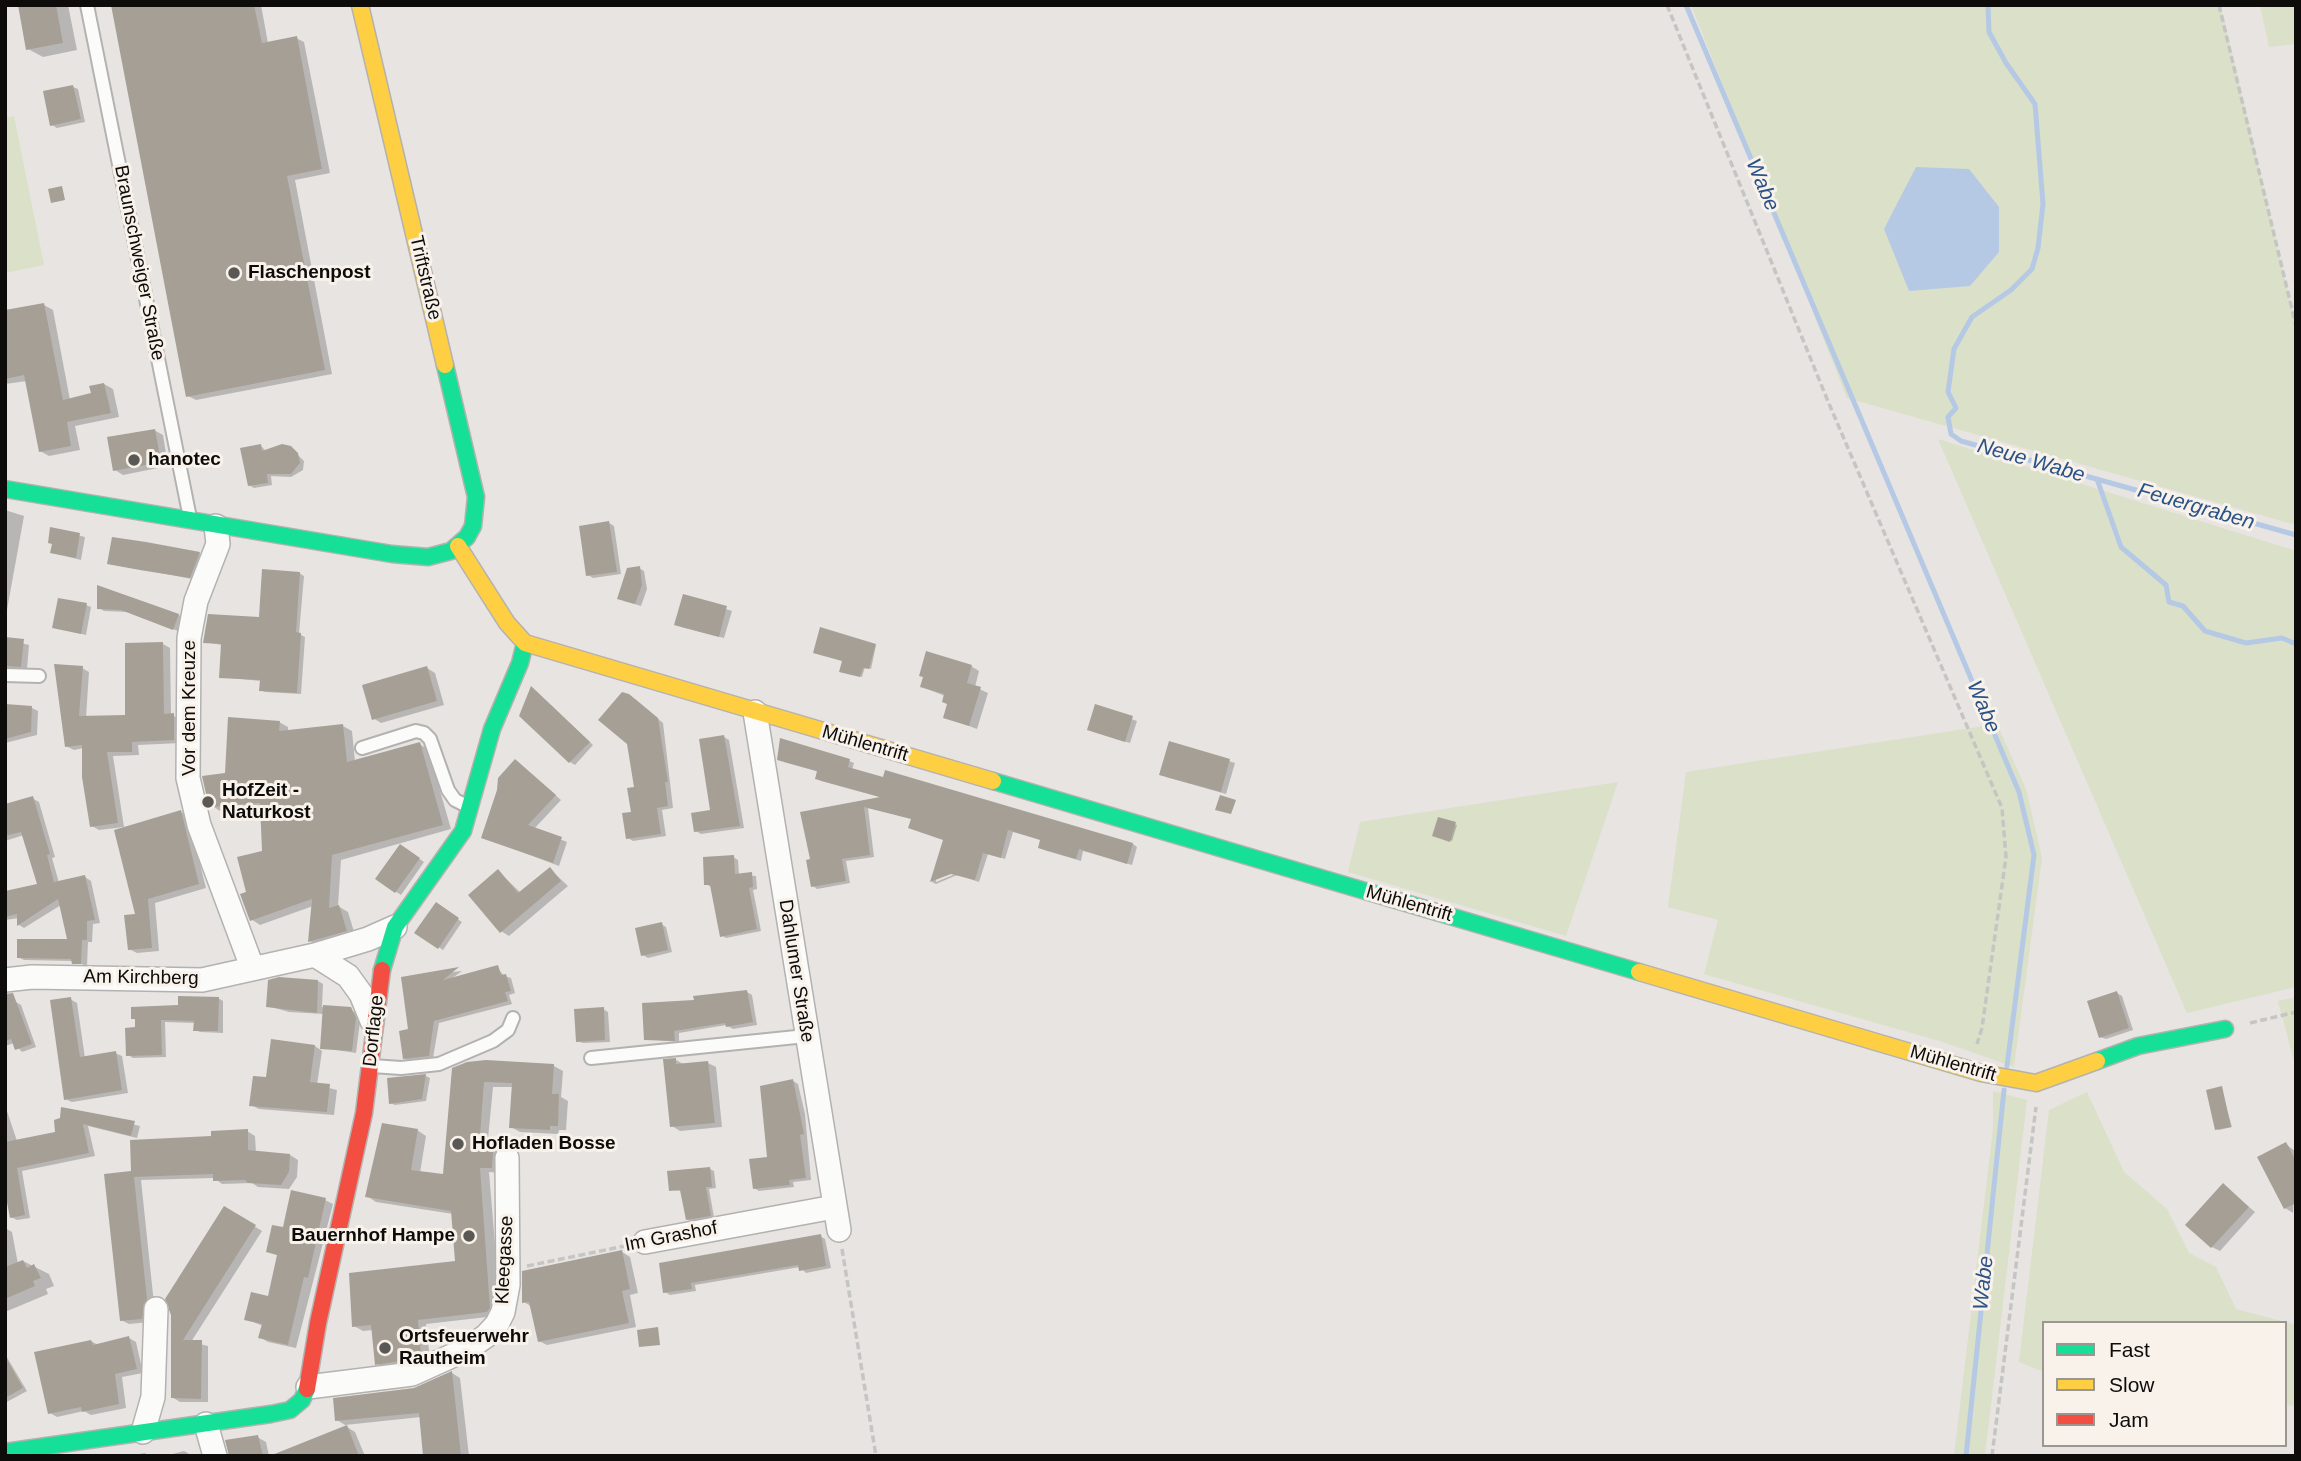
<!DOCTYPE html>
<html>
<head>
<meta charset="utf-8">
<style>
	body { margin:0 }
	#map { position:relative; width:2301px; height:1461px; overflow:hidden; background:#e7e4e1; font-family:Arial,sans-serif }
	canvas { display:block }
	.frame { position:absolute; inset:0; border:7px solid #0e0c0a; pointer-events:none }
	.legend { position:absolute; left:2042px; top:1321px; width:245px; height:126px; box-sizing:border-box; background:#f8f2eb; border:2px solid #9a9691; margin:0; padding:9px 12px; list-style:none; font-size:21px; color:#0e0c0a }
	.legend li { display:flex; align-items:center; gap:14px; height:35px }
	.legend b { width:35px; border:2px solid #9a9691 }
</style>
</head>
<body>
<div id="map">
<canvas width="2301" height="1461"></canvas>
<div class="frame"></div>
<ul class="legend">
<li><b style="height:9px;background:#16e098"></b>Fast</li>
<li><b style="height:9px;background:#ffcf43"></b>Slow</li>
<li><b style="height:9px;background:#f24e42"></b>Jam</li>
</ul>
</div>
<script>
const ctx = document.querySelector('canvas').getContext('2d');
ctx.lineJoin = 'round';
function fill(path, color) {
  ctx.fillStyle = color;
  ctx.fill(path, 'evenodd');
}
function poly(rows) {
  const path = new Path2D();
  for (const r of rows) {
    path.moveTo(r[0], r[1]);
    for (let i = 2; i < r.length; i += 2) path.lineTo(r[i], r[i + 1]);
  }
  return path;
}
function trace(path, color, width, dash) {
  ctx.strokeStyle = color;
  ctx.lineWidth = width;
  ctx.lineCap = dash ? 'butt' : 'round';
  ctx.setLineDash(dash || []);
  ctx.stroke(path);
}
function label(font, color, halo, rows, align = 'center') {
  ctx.font = font + ' Arial,sans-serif';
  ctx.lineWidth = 6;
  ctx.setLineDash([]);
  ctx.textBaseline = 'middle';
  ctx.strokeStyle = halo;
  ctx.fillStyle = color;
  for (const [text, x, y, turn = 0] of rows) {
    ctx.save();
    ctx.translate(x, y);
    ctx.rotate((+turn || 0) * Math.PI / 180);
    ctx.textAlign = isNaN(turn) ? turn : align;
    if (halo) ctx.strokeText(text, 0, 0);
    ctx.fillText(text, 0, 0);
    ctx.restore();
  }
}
fill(poly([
	[1691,5,2218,5,2223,15,2296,326,2296,525,1847,398],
	[2260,5,2296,5,2296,44,2269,47],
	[14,116,44,265,5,273,5,118],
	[1938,439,2296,551,2296,987,2187,1013],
	[1997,724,2026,789,2042,858,2014,1067,1943,1042,1704,974,1718,920,1668,907,1686,772],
	[1618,782,1566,936,1348,872,1360,822],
	[2296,997,2296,1069,2278,1001],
	[1993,1091,2027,1100,1985,1456,1954,1456,1993,1128],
	[2087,1092,2124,1172,2167,1209,2189,1253,2216,1267,2236,1309,2296,1325,2296,1406,2285,1405,2285,1323,2044,1323,2044,1372,2019,1362,2049,1110]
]), '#dbe0c9');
fill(poly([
	[1916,167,1969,169,1999,207,1999,252,1970,286,1909,291,1884,229]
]), '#b5c9e5');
fill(poly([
	[20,5,68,5,77,50,43,57,28,49],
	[112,5,261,5,268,43,296,38,304,42,330,173,295,180,332,374,196,400,188,396],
	[73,87,78,89,85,122,57,128,52,125],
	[44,305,53,310,70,400,93,394,104,384,113,389,119,417,75,426,80,450,49,456,40,451,27,381,5,384,5,312],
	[154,430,163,435,168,466,123,475,115,470],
	[261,446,266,451,291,448,304,461,303,470,291,477,271,476,272,485,254,488,249,485],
	[5,510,24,516,5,621],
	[609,523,614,526,621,574,593,578,588,575],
	[52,529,85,537,81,560,52,553],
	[199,553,206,557,197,580,109,563],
	[639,568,644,571,647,589,641,606,624,601],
	[299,573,304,576,299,634,305,637,301,694,265,692,261,690,261,681,220,677,222,645,205,642,261,618],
	[99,587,179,615,183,618,178,631,127,612,104,611,99,608],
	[684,596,732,611,724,638,681,627],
	[86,605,91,607,86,635,54,627],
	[5,639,29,645,27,669,5,668],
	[163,644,170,648,171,715,181,719,181,743,138,745,139,755,113,756,124,827,99,830,92,826,84,748,74,750,66,746,82,668,89,672,86,718,127,716],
	[876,645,871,669,865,667,862,677,843,672],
	[971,666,979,671,975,687,988,693,977,729,945,717,949,704,945,696,922,687,925,677],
	[427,668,435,673,444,705,381,723,373,718],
	[536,691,593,745,575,765,570,762],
	[635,699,663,723,673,808,662,810,666,836,633,841,628,838,636,788],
	[5,706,32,708,38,711,37,735,5,743],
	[1096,707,1137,721,1130,743,1094,732],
	[279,722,288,727,288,732,343,726,352,731,355,762,419,744,428,749,451,829,341,860,338,906,348,912,355,935,318,946,310,941,313,906,260,925,251,919,248,893,264,852,262,808,220,811,211,805,226,774],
	[724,737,729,740,744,828,701,834,696,831,712,812],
	[1170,743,1235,763,1226,794,1166,777],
	[516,761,561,800,534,829,567,842,559,866,483,837],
	[849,761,854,763,852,770,884,779,887,772,1133,844,1137,847,1132,865,1083,851,1081,861,1044,850,1040,848,1042,840,1013,832,1005,859,988,854,979,882,957,875,936,884,932,882,945,840,913,819,868,808,874,857,846,861,850,883,817,889,813,886,812,860,802,814,883,798,821,781,817,778,819,772,784,762],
	[959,869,960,872,936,882,936,878],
	[32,798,39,802,55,857,52,858,59,883,85,877,91,881,100,923,93,924,92,942,88,942,87,966,73,961,24,960,18,957,69,941,61,905,24,928,19,925,19,918,5,920,5,892,39,885,24,835,5,841,5,806],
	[181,812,188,816,206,888,155,903,159,951,137,953,129,949,138,916],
	[1439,819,1457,825,1452,841,1436,836],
	[405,849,424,862,401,895,377,879],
	[733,857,738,860,739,875,756,876,757,889,753,890,761,931,726,938,721,935,711,887,706,884],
	[550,869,568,886,509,936,501,931,498,871,521,893],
	[436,905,462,922,443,950,417,933],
	[661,924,666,927,672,952,648,958,643,955],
	[497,967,504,976,511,978,515,993,509,995,512,1004,439,1023,433,1058,409,1061,404,1058,410,1031,403,978,462,971,451,979],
	[270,981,318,981,323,984,322,1007,356,1012,360,1022,356,1053,322,1048,324,1014,289,1012,268,1006],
	[747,992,752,995,757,1025,733,1029,726,1025,679,1033,679,1042,646,1039,696,1002],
	[2117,993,2122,996,2133,1030,2106,1039,2100,1037],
	[218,998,223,1001,223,1033,200,1032,195,1030,195,1023,165,1022,166,1057,133,1058,128,1055,137,1028,136,1020,132,1018],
	[70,999,77,1003,85,1058,115,1053,122,1056,128,1093,72,1102,65,1099],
	[16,1002,21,1005,36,1047,22,1052,14,1043,5,1046,5,1005],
	[603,1009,608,1012,610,1042,583,1043,578,1041],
	[315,1046,322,1051,317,1085,337,1090,334,1115,259,1109,251,1105,267,1079],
	[676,1060,685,1065,708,1063,716,1067,722,1127,680,1131,672,1126],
	[554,1066,563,1071,561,1097,568,1101,566,1130,559,1130,558,1134,520,1132,511,1127,514,1087,493,1087,488,1139,503,1144,500,1173,489,1172,500,1304,496,1316,426,1324,430,1359,386,1369,376,1363,373,1330,363,1331,354,1326,457,1263,453,1214,376,1202,367,1196,417,1130,426,1136,420,1173,445,1176,453,1069],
	[426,1076,430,1078,426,1101,395,1105,390,1103],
	[793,1081,798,1084,805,1114,811,1180,793,1182,794,1187,759,1191,754,1188,769,1159],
	[2221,1088,2232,1127,2219,1130,2217,1129],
	[5,1105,17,1141,57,1133,63,1109,140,1126,137,1138,88,1126,95,1156,22,1171,30,1218,17,1220,11,1217,5,1182],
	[247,1131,255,1136,256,1153,290,1155,298,1160,297,1177,289,1189,258,1187,252,1183,222,1184,214,1178,141,1180,154,1304,150,1322,129,1324,121,1320,132,1173,213,1138],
	[2286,1144,2296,1152,2293,1213,2285,1208],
	[710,1169,714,1171,716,1188,709,1189,714,1217,691,1222,687,1219,682,1191,670,1190],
	[2224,1186,2255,1212,2220,1251,2212,1247],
	[325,1200,333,1204,296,1348,268,1342,260,1337,263,1326,246,1319,269,1298,279,1256,268,1251,285,1229],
	[225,1208,262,1231,191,1342,208,1346,208,1402,180,1402,172,1397,173,1315],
	[5,1228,12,1232,18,1264,23,1261,49,1274,54,1286,46,1289,48,1294,5,1312,5,1269,8,1266,5,1267],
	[820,1236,825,1239,831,1268,806,1273,800,1267,695,1285,696,1291,670,1295,665,1292],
	[622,1252,630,1257,638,1293,630,1295,636,1327,547,1345,539,1341,532,1307,524,1302],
	[129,1338,136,1342,143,1373,122,1377,126,1408,91,1415,84,1411,57,1417,50,1413,91,1341,98,1345],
	[5,1354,27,1391,5,1403],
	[452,1373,460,1378,469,1456,422,1456,424,1455,421,1417,345,1425,337,1420],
	[347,1427,355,1432,365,1456,302,1456],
	[257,1437,266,1442,269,1456,230,1456],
	[184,1451,193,1456,165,1456],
	[145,1453,149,1456,127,1456]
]), '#0003');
trace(poly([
	[1686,5,2019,792,2034,855,2007,1066],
	[1988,5,1989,32,2006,63,2035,104,2043,204,2038,248,2032,269,2011,290,1972,317,1954,349,1948,392,1956,408,1948,417,1951,434,1961,441,2296,535],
	[2097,479,2121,547,2166,585,2169,602,2183,606,2205,631,2246,643,2282,638,2296,644],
	[1966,1456,2004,1090]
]), '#b5c9e5', 5);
fill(poly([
	[18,5,56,5,63,43,26,50],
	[111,5,254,5,262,43,297,36,322,169,287,176,325,370,186,397],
	[73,85,81,119,50,126,43,91],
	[62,186,65,200,51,203,48,189],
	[44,303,63,400,91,393,89,386,104,383,111,413,67,422,71,446,39,452,24,375,5,379,5,310],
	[155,429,161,462,113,471,107,437],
	[261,444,262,451,282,444,291,446,298,453,300,463,291,474,267,474,268,483,248,486,240,448],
	[609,521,617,572,586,576,579,526],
	[50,527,80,533,76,558,50,553,52,544,48,543],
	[112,537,146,542,200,552,190,578,140,570,107,564],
	[640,566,642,585,635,604,617,599,627,568],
	[262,569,300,572,296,632,301,633,297,693,259,691,260,680,219,678,221,644,203,643,208,614,259,617],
	[97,585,179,614,173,630,121,610,97,609],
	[683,594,727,606,719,637,674,625],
	[58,598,87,603,81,634,52,628],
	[820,627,876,644,869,669,863,668,860,677,839,672,842,661,813,653],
	[5,637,24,639,21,667,5,666],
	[163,642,164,714,174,713,174,740,132,742,132,752,107,752,118,823,90,827,82,777,82,745,65,747,54,664,83,666,79,716,125,715,125,643],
	[926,651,972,665,967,683,981,687,969,726,943,718,947,704,942,702,944,694,920,687,923,677,919,676],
	[427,666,437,701,372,720,362,685],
	[531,686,590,742,569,763,519,716],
	[622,692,629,694,658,718,668,782,665,782,668,806,657,808,661,834,626,839,622,813,631,812,627,788,634,787,627,744,598,720],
	[5,704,32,706,31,732,5,739],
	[1095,704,1133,716,1125,742,1087,730],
	[228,717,280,721,279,731,343,724,347,762,420,742,443,825,332,855,329,908,339,905,347,931,308,942,312,899,250,921,240,894,246,892,237,857,262,851,260,803,209,807,202,776,225,773],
	[724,735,740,826,694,832,691,813,710,810,699,739],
	[780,738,850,759,848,767,883,777,885,770,1133,843,1127,864,1079,849,1076,859,1038,848,1040,840,1008,830,1001,858,983,853,975,880,951,874,930,882,943,840,908,828,911,819,864,807,870,855,842,859,846,881,811,887,806,860,810,859,800,812,880,797,815,779,817,771,777,760],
	[1169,741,1230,759,1221,792,1159,775],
	[515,759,556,795,528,825,562,837,553,863,481,838,497,790,498,778],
	[1220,795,1236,800,1231,814,1215,810],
	[33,796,50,854,47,855,54,882,85,875,95,920,87,921,87,940,82,940,81,964,72,964,71,959,17,958,17,939,67,939,58,899,17,926,17,914,5,917,5,891,37,884,21,832,5,836,5,804],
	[181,810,199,884,148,899,152,948,128,950,124,915,135,914,114,830],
	[1438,817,1456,822,1450,842,1432,836],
	[400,844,420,858,395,893,375,879],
	[734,855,735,874,752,872,753,887,749,888,757,929,720,937,710,885,704,885,703,857],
	[550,867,561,881,500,933,468,895,498,869,518,893],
	[436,902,459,918,438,949,414,933],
	[662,922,668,950,641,956,635,928],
	[498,965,501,975,506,974,511,991,505,992,508,1001,434,1021,429,1056,403,1059,399,1031,408,1029,401,977,459,967,443,980],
	[279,977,318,980,317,1013,266,1007,268,980],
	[747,990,753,1022,726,1027,725,1023,674,1031,675,1041,644,1040,642,1003,694,1000,693,996],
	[2117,991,2129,1028,2099,1038,2087,1001],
	[13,993,32,1044,15,1050,11,1039,5,1041,5,994],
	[178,996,219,997,218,1031,193,1031,194,1021,161,1020,162,1055,126,1056,125,1028,135,1027,135,1019,131,1019,131,1007,178,1005],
	[71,997,80,1057,116,1051,122,1090,64,1100,50,1000],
	[323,1005,351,1007,356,1018,352,1051,320,1049],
	[604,1007,605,1040,576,1042,574,1009],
	[271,1039,315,1045,310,1082,330,1084,327,1112,249,1106,253,1076,266,1077],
	[676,1058,676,1064,708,1061,715,1123,670,1127,663,1059],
	[486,1060,554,1064,552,1094,559,1094,558,1126,550,1126,550,1130,509,1128,512,1083,484,1082,480,1136,494,1137,492,1168,480,1168,490,1308,487,1312,418,1320,421,1354,408,1360,375,1365,371,1325,352,1327,349,1273,455,1261,451,1211,365,1197,382,1123,418,1129,411,1170,443,1174,452,1068,467,1062],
	[426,1074,422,1099,389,1104,387,1078],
	[793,1079,804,1134,800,1135,806,1178,789,1180,790,1185,753,1189,749,1159,767,1157,760,1086],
	[2222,1086,2231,1127,2215,1130,2206,1090],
	[61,1107,135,1121,131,1136,83,1124,89,1153,17,1168,25,1215,10,1218,5,1192,5,1142,55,1132,54,1120,60,1118],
	[248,1129,248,1150,290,1154,289,1172,281,1185,248,1183,245,1180,213,1181,213,1174,134,1177,147,1299,142,1319,120,1321,104,1174,131,1171,130,1140,211,1136,211,1131],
	[2286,1142,2296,1161,2296,1203,2284,1209,2257,1157],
	[710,1167,712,1187,706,1187,711,1216,686,1220,680,1190,669,1191,667,1171],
	[2223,1183,2249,1207,2211,1248,2185,1225],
	[291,1190,326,1198,308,1278,304,1277,288,1345,258,1338,262,1324,244,1320,251,1292,268,1296,277,1255,266,1252,272,1225,283,1227],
	[224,1206,256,1225,183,1340,202,1340,201,1399,171,1398,171,1315,165,1299],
	[821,1234,826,1266,799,1271,798,1265,691,1283,692,1289,663,1293,659,1263],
	[622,1250,630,1289,622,1291,629,1323,538,1342,529,1302,522,1303,522,1271],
	[23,1260,27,1268,34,1264,41,1278,33,1281,35,1286,5,1299,5,1267],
	[658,1327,660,1345,639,1347,637,1330],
	[129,1336,137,1369,115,1374,119,1404,82,1412,81,1407,48,1414,34,1352,91,1340,93,1345],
	[5,1356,23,1388,5,1398],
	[452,1371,461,1456,423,1456,419,1413,335,1421,333,1398,414,1388],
	[347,1425,359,1456,272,1456,272,1455],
	[258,1435,263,1456,229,1456,225,1440]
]), '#a69f96');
const lane = poly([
	[87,5,190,518],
	[5,675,39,676],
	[362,748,416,731,424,733,430,739,448,790,455,800,469,807],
	[591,1058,806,1036],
	[372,1066,401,1068,439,1064,493,1041,508,1030,513,1018]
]);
const street = poly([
	[216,526,218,544,196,601,189,638,188,778,199,825,252,967],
	[755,712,839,1230],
	[315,955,348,976,361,994,372,1021],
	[5,980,32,977,202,980,315,955,368,939,395,927],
	[645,1242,834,1207],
	[308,1387,412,1374,467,1349,486,1336,497,1324,503,1312,508,1285,507,1158],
	[206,1424,215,1456],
	[143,1432,153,1397,156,1309]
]);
const fast = poly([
	[5,489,392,554,428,557,451,551,467,537,473,526,476,497,445,365],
	[993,781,1639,972],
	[382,970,395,927,463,831,492,729,520,663,525,643],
	[2097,1061,2138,1046,2225,1029],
	[5,1452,271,1414,290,1410,302,1400,307,1389]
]);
const slow = poly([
	[360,5,445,365],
	[458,546,507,623,525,643,993,781],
	[1639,972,1981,1073,2036,1083,2097,1061]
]);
const jam = poly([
	[307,1389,318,1323,364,1113,382,970]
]);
trace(lane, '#b4b2b0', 16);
trace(street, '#b4b2b0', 26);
trace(fast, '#b4b2b0', 19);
trace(slow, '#b4b2b0', 19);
trace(jam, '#b4b2b0', 19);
trace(poly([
	[1667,5,1827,399,2002,808,2006,857,1982,1028,1977,1044],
	[2219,5,2296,326],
	[2250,1023,2296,1012],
	[842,1249,876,1456],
	[527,1266,625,1246],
	[1992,1456,2036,1107]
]), '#c5c5c3', 3.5, [7, 3.5]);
trace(lane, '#fbfbfa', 12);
trace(street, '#fbfbfa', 23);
trace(fast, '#16e098', 16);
trace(slow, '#ffcf43', 16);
trace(jam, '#f24e42', 16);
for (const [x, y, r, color] of [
	[234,273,7,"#5a5855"],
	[134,460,7,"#5a5855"],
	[208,802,7,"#5a5855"],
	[458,1144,7,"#5a5855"],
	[469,1236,7,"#5a5855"],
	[385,1348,7,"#5a5855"]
]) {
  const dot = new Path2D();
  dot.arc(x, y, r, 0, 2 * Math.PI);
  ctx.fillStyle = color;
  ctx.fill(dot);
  trace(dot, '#f8f2eb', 2.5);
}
label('19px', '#0e0c0a', '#f8f2eb', [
	["Braunschweiger Straße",139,263,79],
	["Triftstraße",425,278,77],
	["Vor dem Kreuze",190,708,-90],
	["Mühlentrift",865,744,16],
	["Mühlentrift",1409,904,16],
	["Dahlumer Straße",796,971,81],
	["Am Kirchberg",141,978,1],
	["Dorflage",374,1031,-84],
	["Mühlentrift",1953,1064,16],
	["Im Grashof",671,1237,-11],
	["Kleegasse",505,1260,-87]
]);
label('bold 19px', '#0e0c0a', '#f8f2eb', [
	["Flaschenpost",248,273],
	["hanotec",148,460],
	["HofZeit -",222,791],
	["Naturkost",222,813],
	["Hofladen Bosse",472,1144],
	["Bauernhof Hampe",455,1236,"right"],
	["Ortsfeuerwehr",399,1337],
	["Rautheim",399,1359]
], 'left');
label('italic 21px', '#2a5287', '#f8f2eb', [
	["Wabe",1762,185,67],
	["Neue Wabe",2031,461,16],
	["Feuergraben",2196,507,16],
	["Wabe",1983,707,67],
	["Wabe",1984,1283,-84]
]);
</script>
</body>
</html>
